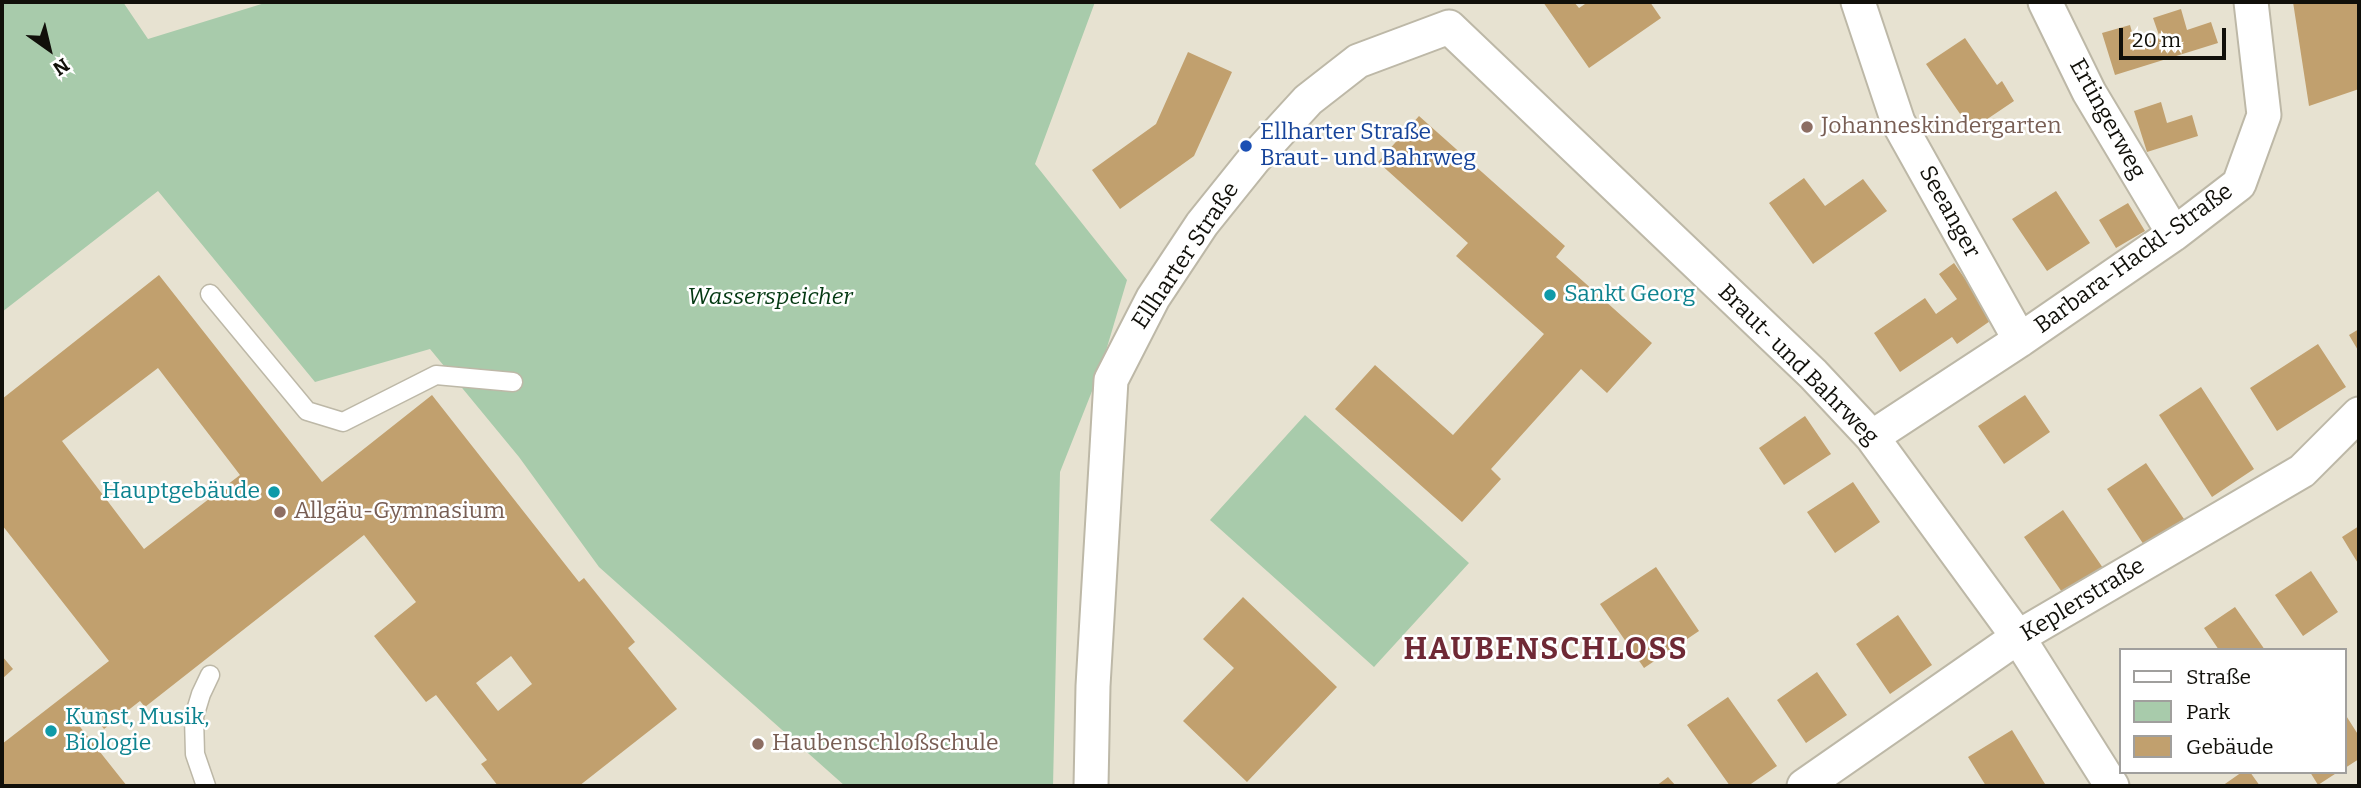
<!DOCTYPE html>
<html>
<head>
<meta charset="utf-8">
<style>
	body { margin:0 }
	#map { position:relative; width:2361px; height:788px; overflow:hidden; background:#e7e2d1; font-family:Bitter,serif }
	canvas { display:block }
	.frame { position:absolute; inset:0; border:4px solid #11100a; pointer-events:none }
	.legend { position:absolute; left:2119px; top:648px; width:228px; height:126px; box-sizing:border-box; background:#fff; border:2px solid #a09f9d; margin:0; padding:9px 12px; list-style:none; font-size:21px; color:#11100a }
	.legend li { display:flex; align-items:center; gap:14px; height:35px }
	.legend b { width:35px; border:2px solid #a09f9d }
	.north { position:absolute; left:14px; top:14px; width:70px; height:70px; -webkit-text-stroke:5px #fff; paint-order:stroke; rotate:146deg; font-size:19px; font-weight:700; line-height:28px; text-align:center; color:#11100a }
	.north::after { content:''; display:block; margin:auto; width:24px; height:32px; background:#11100a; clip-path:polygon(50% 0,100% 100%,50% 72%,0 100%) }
	.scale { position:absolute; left:2119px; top:28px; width:107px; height:32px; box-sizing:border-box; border:4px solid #11100a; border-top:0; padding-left:9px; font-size:21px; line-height:24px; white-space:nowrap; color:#11100a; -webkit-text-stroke:5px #fff; paint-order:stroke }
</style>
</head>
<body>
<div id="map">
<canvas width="2361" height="788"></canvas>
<div class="frame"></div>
<ul class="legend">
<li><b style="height:9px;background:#fff"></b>Straße</li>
<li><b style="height:19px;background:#a8cbab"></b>Park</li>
<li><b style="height:19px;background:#c1a06e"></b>Gebäude</li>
</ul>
<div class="north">N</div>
<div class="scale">20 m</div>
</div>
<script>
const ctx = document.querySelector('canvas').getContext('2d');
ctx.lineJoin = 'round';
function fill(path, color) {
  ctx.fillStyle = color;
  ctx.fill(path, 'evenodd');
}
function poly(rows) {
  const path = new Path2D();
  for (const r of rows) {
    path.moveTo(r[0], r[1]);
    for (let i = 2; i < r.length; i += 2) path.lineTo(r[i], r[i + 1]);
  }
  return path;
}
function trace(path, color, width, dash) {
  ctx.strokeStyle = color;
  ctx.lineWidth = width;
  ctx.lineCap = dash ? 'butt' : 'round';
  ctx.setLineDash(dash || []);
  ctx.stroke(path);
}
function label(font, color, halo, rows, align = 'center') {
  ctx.font = font + ' Bitter,serif';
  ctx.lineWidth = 5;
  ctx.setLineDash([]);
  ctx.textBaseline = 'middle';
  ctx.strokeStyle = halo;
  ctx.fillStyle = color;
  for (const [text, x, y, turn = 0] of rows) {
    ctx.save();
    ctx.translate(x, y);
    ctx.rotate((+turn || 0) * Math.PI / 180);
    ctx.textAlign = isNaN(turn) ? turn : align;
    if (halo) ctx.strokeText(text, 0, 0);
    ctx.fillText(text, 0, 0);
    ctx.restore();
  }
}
fill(poly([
	[2,2,123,2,148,39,268,2,1095,2,1035,164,1127,280,1100,371,1060,472,1053,786,845,786,599,567,519,457,430,349,315,382,158,191,2,312],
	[1305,415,1469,563,1374,667,1210,520]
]), '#a8cbab');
fill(poly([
	[1543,2,1574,2,1579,8,1588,2,1650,2,1661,18,1589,68],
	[2293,2,2359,2,2359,89,2309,106],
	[2181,9,2187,30,2211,22,2218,43,2115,75,2102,33,2130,25,2136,46,2160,38,2153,18],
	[1965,38,1997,85,2002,81,2014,101,1971,130,1926,64],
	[1188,52,1232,72,1194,156,1120,209,1092,170,1156,124],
	[2161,102,2167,123,2192,115,2198,136,2147,152,2134,111],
	[1419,116,1565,246,1556,257,1652,343,1607,393,1581,369,1491,469,1501,479,1462,522,1335,409,1375,365,1453,435,1544,334,1456,256,1468,243,1378,162],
	[1804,178,1825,206,1863,179,1887,211,1813,264,1769,203],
	[2056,191,2090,243,2047,271,2012,219],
	[2128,203,2145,231,2116,248,2099,220],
	[1954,263,1993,319,1957,344,1952,337,1900,372,1874,333,1925,298,1936,314,1957,299,1939,274],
	[159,275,322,482,432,395,579,582,584,578,635,642,628,648,677,709,579,786,498,786,481,764,487,760,436,695,426,702,374,636,416,602,364,535,145,707,140,701,104,729,86,707,73,718,127,786,2,786,2,744,109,661,2,525,2,399],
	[158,368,240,475,144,549,62,441],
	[511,656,532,684,498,711,476,683],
	[2359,329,2359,352,2349,335],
	[2318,344,2346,387,2277,431,2250,388],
	[2201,387,2254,469,2212,497,2159,415],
	[2025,395,2050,432,2004,464,1978,426],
	[1805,416,1831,454,1784,485,1759,448],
	[2146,463,2184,519,2144,545,2107,489],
	[1853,482,1880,522,1835,553,1807,512],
	[2063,510,2103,568,2064,595,2024,537],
	[2359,526,2359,565,2342,537],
	[1656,567,1699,631,1644,668,1600,604],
	[2311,571,2338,612,2303,636,2275,595],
	[1243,597,1337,687,1247,782,1183,721,1234,668,1203,639],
	[2235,607,2265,650,2219,650,2204,628],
	[1898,615,1932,665,1890,694,1856,644],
	[2,656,13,669,2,679],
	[1817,672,1847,715,1806,743,1777,700],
	[1728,697,1777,766,1748,786,1730,786,1687,725],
	[2345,714,2359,736,2359,759,2345,768],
	[2012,730,2045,784,2041,786,1986,786,1968,757],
	[2242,772,2250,772,2260,786,2222,786],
	[2310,772,2338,772,2318,785],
	[1668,777,1676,786,1656,786]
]), '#c1a06e');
const service = poly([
	[210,294,307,411,343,422,436,375,513,382],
	[206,786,195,754,194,717,201,694,210,675]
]);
const minor = poly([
	[1858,2,1898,122,2020,340],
	[2045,2,2089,92,2174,234],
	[1449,27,1813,374,1872,437,2018,637,2112,786],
	[1872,437,2020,340,2174,234,2239,184,2264,115,2251,2],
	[1091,786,1093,686,1111,380,1153,298,1202,224,1255,158,1308,100,1358,61,1449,27],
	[1804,786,2018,637,2302,471,2359,414]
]);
trace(service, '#bdb8a7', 21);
trace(minor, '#bdb8a7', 37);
trace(service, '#fff', 18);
trace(minor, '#fff', 33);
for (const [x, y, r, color] of [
	[1807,127,7,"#8d6e63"],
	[1246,146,7,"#1a4fb4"],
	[1550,295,7,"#0f9aa8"],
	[274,492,7,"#0f9aa8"],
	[280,512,7,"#8d6e63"],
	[51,731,7,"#0f9aa8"],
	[758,744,7,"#8d6e63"]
]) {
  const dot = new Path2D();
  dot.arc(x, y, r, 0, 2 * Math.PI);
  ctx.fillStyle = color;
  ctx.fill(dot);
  trace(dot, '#fff', 2.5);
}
label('23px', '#11100a', '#fff', [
	["Ertingerweg",2107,119,61],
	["Seeanger",1949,212,61],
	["Ellharter Straße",1186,256,-56],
	["Barbara-Hackl-Straße",2134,259,-36],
	["Braut- und Bahrweg",1798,365,45],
	["Keplerstraße",2083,600,-31]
]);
label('23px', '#785e54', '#fff', [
	["Johanneskindergarten",1821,127],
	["Allgäu-Gymnasium",294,512],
	["Haubenschloßschule",772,744]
], 'left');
label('23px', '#164399', '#fff', [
	["Ellharter Straße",1260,133],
	["Braut- und Bahrweg",1260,159]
], 'left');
label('23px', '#0d838f', '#fff', [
	["Sankt Georg",1564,295],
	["Hauptgebäude",260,492,"right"],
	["Kunst, Musik,",65,718],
	["Biologie",65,744]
], 'left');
label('italic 23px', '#033811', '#fff', [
	["Wasserspeicher",770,298]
]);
ctx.letterSpacing = '2px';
label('bold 30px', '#6f2935', '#fff', [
	["HAUBENSCHLOSS",1546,651]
]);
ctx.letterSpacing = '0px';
</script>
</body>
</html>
